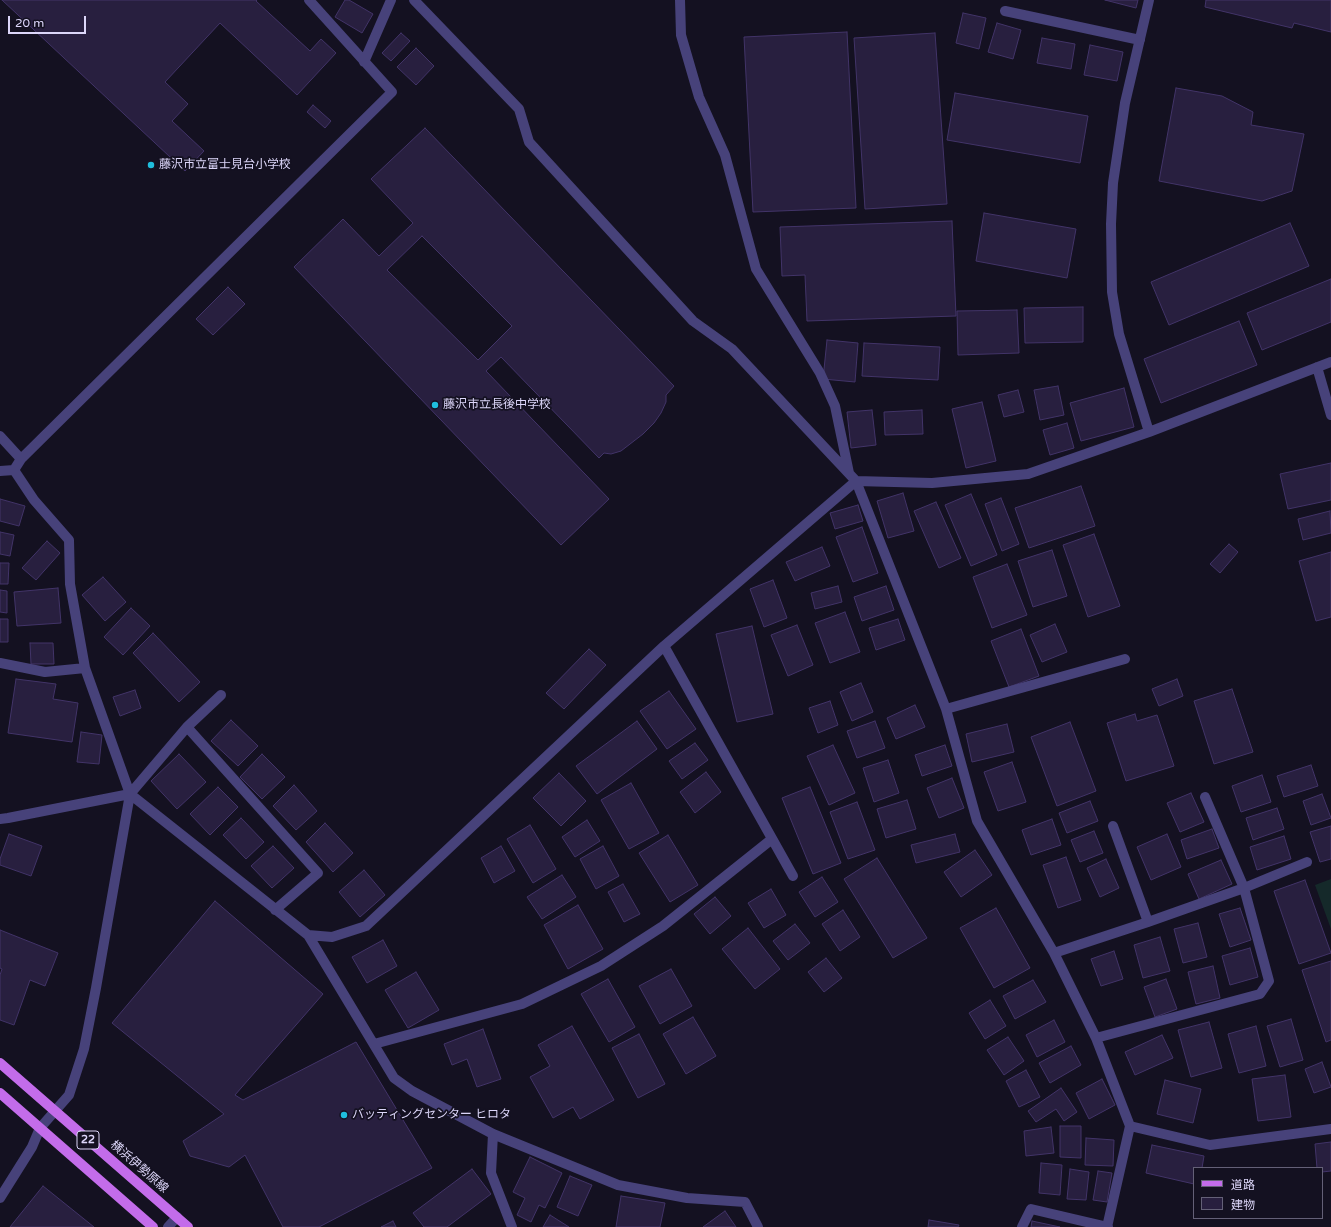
<!DOCTYPE html>
<html>
<head>
<meta charset="utf-8">
<style>
	body { margin:0 }
	#map { position:relative; width:1331px; height:1227px; overflow:hidden; background:#141121; font-family:"Varela Round","Noto Sans JP",sans-serif }
	canvas { display:block }
	.legend { position:absolute; left:1193px; top:1167px; width:130px; height:52px; box-sizing:border-box; background:#141121; border:1px solid #646077; margin:0; padding:5px 7px; list-style:none; font-size:12px; color:#dcd6f9 }
	.legend li { display:flex; align-items:center; gap:8px; height:20px }
	.legend b { width:20px; border:1px solid #646077 }
	.scale { position:absolute; left:8px; top:16px; width:78px; height:18px; box-sizing:border-box; border:2px solid #dcd6f9; border-top:0; padding-left:5px; font-size:12px; line-height:14px; white-space:nowrap; color:#dcd6f9; -webkit-text-stroke:3px #141121; paint-order:stroke }
</style>
</head>
<body>
<div id="map">
<canvas width="1331" height="1227"></canvas>
<ul class="legend">
<li><b style="height:5px;background:#c36cea"></b>道路</li>
<li><b style="height:11px;background:#281f3f"></b>建物</li>
</ul>
<div class="scale">20 m</div>
</div>
<script>
const ctx = document.querySelector('canvas').getContext('2d');
ctx.lineJoin = 'round';
function fill(path, color) {
  ctx.fillStyle = color;
  ctx.fill(path, 'evenodd');
}
function poly(rows) {
  const path = new Path2D();
  for (const r of rows) {
    path.moveTo(r[0], r[1]);
    for (let i = 2; i < r.length; i += 2) path.lineTo(r[i], r[i + 1]);
  }
  return path;
}
function trace(path, color, width, dash) {
  ctx.strokeStyle = color;
  ctx.lineWidth = width;
  ctx.lineCap = dash ? 'butt' : 'round';
  ctx.setLineDash(dash || []);
  ctx.stroke(path);
}
function label(font, color, halo, rows, align = 'center') {
  ctx.font = font + ' "Varela Round","Noto Sans JP",sans-serif';
  ctx.lineWidth = 3.5;
  ctx.setLineDash([]);
  ctx.textBaseline = 'middle';
  ctx.strokeStyle = halo;
  ctx.fillStyle = color;
  for (const [text, x, y, turn = 0] of rows) {
    ctx.save();
    ctx.translate(x, y);
    ctx.rotate((+turn || 0) * Math.PI / 180);
    ctx.textAlign = isNaN(turn) ? turn : align;
    if (halo) ctx.strokeText(text, 0, 0);
    ctx.fillText(text, 0, 0);
    ctx.restore();
  }
}
fill(poly([
	[1331,879,1331,929,1315,885]
]), '#15292a');
const building = poly([
	[2,0,257,0,256,1,310,51,321,39,336,53,297,95,220,23,165,82,188,104,172,121,204,151,185,171,2,0],
	[345,0,349,0,373,14,362,33,335,17,345,0],
	[1105,0,1138,0,1136,8,1105,0],
	[1206,0,1331,0,1331,32,1294,23,1292,28,1205,7,1206,0],
	[963,13,986,18,979,49,956,43,963,13],
	[997,23,1021,30,1013,59,988,52,997,23],
	[847,32,856,208,753,212,744,37,847,32],
	[401,33,410,41,391,61,382,53,401,33],
	[935,33,947,204,865,209,854,38,935,33],
	[1042,38,1075,44,1071,69,1037,63,1042,38],
	[1090,45,1123,52,1117,81,1084,75,1090,45],
	[416,48,434,66,416,85,397,67,416,48],
	[1176,88,1222,96,1253,112,1251,125,1304,134,1292,191,1262,201,1159,181,1176,88],
	[955,93,1088,116,1080,163,947,140,955,93],
	[313,105,331,121,325,128,307,112,313,105],
	[425,128,674,386,666,395,666,402,661,413,654,423,643,434,621,451,611,454,604,453,599,458,501,357,486,371,609,499,561,545,294,267,343,219,379,256,413,223,371,179,425,128],
	[422,236,512,326,478,360,387,270,422,236],
	[984,213,1076,229,1067,278,976,261,984,213],
	[952,221,956,316,807,321,805,275,782,276,780,227,952,221],
	[1290,223,1309,266,1169,325,1151,282,1290,223],
	[1331,279,1331,322,1262,350,1247,313,1331,279],
	[228,287,245,304,213,335,196,319,228,287],
	[1083,307,1083,342,1025,343,1024,308,1083,307],
	[1017,310,1019,353,958,355,957,311,1017,310],
	[1239,321,1257,365,1161,403,1144,359,1239,321],
	[827,340,858,343,855,382,823,379,827,340],
	[864,343,940,347,938,380,862,376,864,343],
	[1058,386,1064,415,1040,420,1034,390,1058,386],
	[1124,388,1134,427,1081,441,1070,403,1124,388],
	[1018,390,1024,412,1004,417,998,395,1018,390],
	[982,402,996,461,966,468,952,409,982,402],
	[872,410,876,445,851,448,847,412,872,410],
	[922,410,923,434,885,435,884,412,922,410],
	[1067,423,1074,448,1050,455,1043,430,1067,423],
	[1331,463,1331,500,1288,509,1280,474,1331,463],
	[1081,486,1095,526,1029,548,1015,508,1081,486],
	[903,493,914,531,888,538,877,501,903,493],
	[971,494,997,555,971,566,945,505,971,494],
	[1001,498,1019,544,1002,551,985,504,1001,498],
	[0,499,25,506,19,526,0,521,0,499],
	[936,502,961,558,939,568,914,511,936,502],
	[858,505,863,521,835,529,830,513,858,505],
	[1330,511,1331,533,1303,540,1298,519,1330,511],
	[862,527,878,573,853,582,836,537,862,527],
	[0,532,14,535,10,556,0,554,0,532],
	[1094,534,1120,606,1088,617,1063,545,1094,534],
	[47,541,60,553,36,580,22,568,47,541],
	[1229,544,1238,552,1220,573,1210,564,1229,544],
	[822,547,830,566,795,581,786,562,822,547],
	[1052,550,1067,596,1033,607,1018,561,1052,550],
	[1331,552,1331,617,1316,621,1299,561,1331,552],
	[0,563,9,563,8,584,0,584,0,563],
	[1007,564,1027,615,992,628,973,577,1007,564],
	[103,577,126,602,105,621,82,595,103,577],
	[773,580,787,618,764,627,750,589,773,580],
	[838,586,842,602,815,609,811,593,838,586],
	[886,586,894,610,862,621,854,597,886,586],
	[58,588,61,623,17,626,14,592,58,588],
	[0,590,7,591,7,613,0,612,0,590],
	[131,608,150,626,123,655,104,637,131,608],
	[845,612,860,652,830,663,815,623,845,612],
	[0,619,8,619,8,642,0,642,0,619],
	[898,619,905,640,876,650,869,628,898,619],
	[1055,624,1067,652,1042,662,1030,635,1055,624],
	[797,625,813,665,788,676,771,635,797,625],
	[752,626,773,714,737,722,716,634,752,626],
	[1021,629,1039,676,1009,687,991,641,1021,629],
	[153,633,200,682,179,702,133,653,153,633],
	[30,643,53,643,54,664,31,664,30,643],
	[589,649,606,665,564,709,546,693,589,649],
	[16,679,56,684,53,699,78,703,72,742,8,733,16,679],
	[1177,679,1183,696,1159,706,1152,689,1177,679],
	[861,683,873,712,852,721,840,692,861,683],
	[1232,689,1253,752,1214,764,1194,701,1232,689],
	[135,690,141,708,120,716,113,697,135,690],
	[669,691,696,729,667,749,640,711,669,691],
	[830,701,838,725,818,733,809,708,830,701],
	[915,705,925,727,896,739,887,718,915,705],
	[1135,714,1137,721,1157,715,1174,766,1126,781,1107,723,1135,714],
	[231,720,258,746,238,766,211,741,231,720],
	[637,721,657,749,597,794,576,766,637,721],
	[875,721,885,748,857,758,847,731,875,721],
	[1070,722,1096,791,1057,806,1031,737,1070,722],
	[1007,724,1014,752,972,762,966,734,1007,724],
	[81,732,102,735,99,764,77,762,81,732],
	[695,743,708,760,682,779,669,761,695,743],
	[833,745,855,793,829,805,807,756,833,745],
	[945,745,952,766,922,776,915,755,945,745],
	[179,754,206,782,177,809,151,781,179,754],
	[262,754,285,777,262,799,240,777,262,754],
	[888,760,899,793,874,802,863,768,888,760],
	[1012,762,1026,802,998,811,984,772,1012,762],
	[1311,765,1318,786,1284,797,1277,776,1311,765],
	[706,772,721,792,695,813,680,792,706,772],
	[559,773,586,801,561,826,533,798,559,773],
	[1262,775,1271,802,1241,812,1232,786,1262,775],
	[952,778,964,808,939,818,927,788,952,778],
	[631,783,659,833,629,849,601,800,631,783],
	[294,785,317,811,296,830,273,806,294,785],
	[218,787,238,807,210,835,190,814,218,787],
	[810,787,841,863,813,874,782,798,810,787],
	[1191,793,1204,822,1180,832,1167,803,1191,793],
	[1322,794,1331,818,1311,825,1303,801,1322,794],
	[907,800,916,829,886,838,877,809,907,800],
	[1090,801,1098,821,1067,833,1059,813,1090,801],
	[857,802,875,850,848,859,830,812,857,802],
	[1277,808,1284,829,1253,840,1246,818,1277,808],
	[241,818,264,842,246,859,223,835,241,818],
	[1052,819,1061,845,1031,855,1022,830,1052,819],
	[587,820,600,841,575,857,562,837,587,820],
	[325,823,353,853,333,872,306,842,325,823],
	[530,825,556,869,533,883,507,839,530,825],
	[1331,826,1331,859,1320,862,1310,832,1331,826],
	[1212,829,1219,848,1187,859,1181,840,1212,829],
	[1094,831,1103,853,1080,862,1071,840,1094,831],
	[9,834,42,846,31,876,0,865,0,859,9,834],
	[955,834,960,852,916,863,911,845,955,834],
	[1167,834,1181,867,1151,880,1137,847,1167,834],
	[668,835,698,885,670,902,639,853,668,835],
	[1284,836,1291,859,1257,870,1250,847,1284,836],
	[273,846,294,868,272,888,251,866,273,846],
	[501,846,515,871,494,883,481,858,501,846],
	[603,846,619,876,596,889,580,859,603,846],
	[975,850,992,875,961,897,944,872,975,850],
	[1066,857,1081,900,1058,908,1043,865,1066,857],
	[877,858,927,938,893,958,844,879,877,858],
	[1106,859,1119,888,1100,897,1087,868,1106,859],
	[1221,860,1232,884,1199,899,1188,874,1221,860],
	[364,870,385,895,360,917,339,892,364,870],
	[562,875,576,897,542,919,527,897,562,875],
	[822,877,838,902,815,917,799,892,822,877],
	[1305,880,1331,953,1299,964,1274,891,1305,880],
	[623,884,640,914,624,922,608,892,623,884],
	[771,889,786,915,764,928,748,903,771,889],
	[715,897,731,916,710,934,694,914,715,897],
	[215,901,323,994,235,1095,243,1100,356,1042,432,1168,319,1227,283,1227,245,1155,229,1167,190,1156,183,1141,224,1114,112,1023,215,901],
	[578,905,603,949,568,969,544,925,578,905],
	[996,908,1030,968,994,988,960,928,996,908],
	[1240,908,1251,940,1230,947,1219,914,1240,908],
	[843,910,860,937,840,951,822,924,843,910],
	[1198,923,1207,957,1183,963,1174,929,1198,923],
	[795,924,810,943,788,960,773,941,795,924],
	[748,928,780,969,755,989,722,949,748,928],
	[0,930,58,953,45,986,30,980,14,1025,0,1020,0,975,2,969,0,968,0,930],
	[1160,937,1170,971,1143,978,1134,945,1160,937],
	[383,940,397,966,367,983,352,957,383,940],
	[1250,948,1258,977,1230,985,1222,956,1250,948],
	[1114,951,1123,979,1101,986,1091,959,1114,951],
	[826,958,842,978,824,992,808,972,826,958],
	[1331,961,1331,1040,1326,1042,1302,970,1331,961],
	[1213,966,1220,998,1196,1004,1188,972,1213,966],
	[671,969,692,1006,660,1024,639,986,671,969],
	[416,972,439,1010,408,1028,385,990,416,972],
	[608,979,635,1027,609,1042,581,994,608,979],
	[1166,979,1177,1009,1155,1017,1144,987,1166,979],
	[1033,980,1046,1002,1015,1019,1003,996,1033,980],
	[990,1000,1006,1026,985,1039,969,1013,990,1000],
	[693,1017,716,1056,686,1074,663,1034,693,1017],
	[1291,1019,1303,1060,1280,1067,1267,1026,1291,1019],
	[1054,1020,1065,1042,1037,1057,1026,1035,1054,1020],
	[1209,1022,1222,1068,1191,1077,1178,1030,1209,1022],
	[572,1026,614,1100,580,1119,573,1107,553,1118,530,1077,550,1066,538,1045,572,1026],
	[1256,1026,1266,1066,1239,1073,1228,1034,1256,1026],
	[483,1029,501,1079,477,1087,467,1059,452,1065,444,1044,483,1029],
	[639,1034,665,1084,638,1098,612,1048,639,1034],
	[1162,1035,1173,1058,1135,1075,1125,1052,1162,1035],
	[1008,1037,1024,1061,1004,1075,987,1050,1008,1037],
	[1071,1046,1081,1065,1050,1083,1039,1063,1071,1046],
	[1322,1062,1331,1087,1314,1093,1305,1069,1322,1062],
	[1026,1070,1040,1097,1019,1107,1006,1081,1026,1070],
	[1285,1075,1291,1117,1258,1121,1252,1079,1285,1075],
	[1102,1079,1115,1105,1089,1119,1076,1093,1102,1079],
	[1165,1080,1201,1089,1193,1123,1157,1114,1165,1080],
	[1061,1088,1077,1112,1064,1121,1056,1109,1036,1122,1028,1111,1061,1088],
	[1060,1126,1081,1126,1081,1158,1060,1157,1060,1126],
	[1051,1127,1054,1153,1026,1156,1024,1131,1051,1127],
	[1086,1138,1114,1140,1113,1166,1085,1165,1086,1138],
	[1331,1142,1331,1171,1322,1172,1322,1168,1317,1168,1315,1144,1331,1142],
	[1152,1145,1204,1156,1202,1168,1194,1168,1194,1184,1146,1173,1152,1145],
	[530,1157,562,1173,545,1208,539,1205,531,1222,517,1215,525,1198,513,1192,530,1157],
	[1041,1163,1062,1165,1060,1195,1039,1193,1041,1163],
	[472,1169,491,1194,447,1227,424,1227,413,1213,472,1169],
	[1070,1169,1089,1172,1086,1200,1067,1199,1070,1169],
	[1098,1171,1112,1173,1107,1202,1093,1200,1098,1171],
	[570,1176,592,1185,578,1216,557,1207,570,1176],
	[43,1186,94,1227,10,1227,43,1186],
	[621,1196,665,1203,660,1227,616,1227,621,1196],
	[725,1211,736,1227,703,1227,725,1211],
	[550,1215,569,1227,543,1227,550,1215],
	[929,1220,959,1225,958,1227,928,1227,929,1220],
	[393,1221,396,1227,381,1227,393,1221],
	[1032,1221,1060,1227,1031,1227,1032,1221]
]);
fill(building, '#281f3f');
trace(building, '#423468', 1);
trace(poly([
	[414,0,519,109,529,142,693,321,732,349,856,481,946,709,977,821,1054,953,1096,1038,1130,1126],
	[680,0,681,35,699,97,725,155,756,269,820,373,835,406,849,473],
	[1149,0,1125,103,1113,183,1111,224,1112,292,1119,334,1149,432],
	[1005,11,1140,40],
	[364,62,391,0],
	[1317,367,1331,415],
	[0,436,21,459],
	[0,471,14,470],
	[664,646,793,876],
	[0,663,45,672,85,668],
	[946,709,1125,659],
	[187,727,318,873,275,910],
	[130,794,187,727,221,695],
	[0,819,8,818,130,794,308,935,332,937,366,926,664,646,856,481,932,483,1028,474,1149,432,1331,362],
	[1113,826,1148,922],
	[308,935,394,1078,412,1091,493,1134,618,1185,687,1198,745,1202,758,1227],
	[1054,953,1148,922,1244,888,1307,862],
	[1096,1038,1260,994,1269,981,1244,888,1205,797],
	[374,1044,522,1004,601,966,663,926,772,839],
	[493,1134,491,1173,512,1227],
	[0,1198,32,1147,40,1128,69,1095,84,1049,96,988,130,794,85,668,70,584,69,540,34,500,14,470,21,459,392,92,309,0],
	[168,1227,177,1217],
	[1022,1227,1031,1209,1108,1227],
	[1107,1227,1130,1126,1210,1145,1331,1129]
]), '#47427a', 10);
trace(poly([
	[0,1063,188,1227],
	[0,1093,153,1227]
]), '#c36cea', 10);
for (const [x, y, r, color] of [
	[151,165,4,"#1fbedd"],
	[435,405,4,"#1fbedd"],
	[344,1115,4,"#1fbedd"]
]) {
  const dot = new Path2D();
  dot.arc(x, y, r, 0, 2 * Math.PI);
  ctx.fillStyle = color;
  ctx.fill(dot);
  trace(dot, '#141121', 1.5);
}
for (const [x, y, w] of [
	[88,1140,22]
]) {
  const box = new Path2D();
  box.roundRect(x - w / 2, y - 9, w, 18, 3);
  ctx.fillStyle = '#141121';
  ctx.fill(box);
  trace(box, '#dcd6f9', 1);
}
label('bold 11px', '#dcd6f9', null, [
	["22",88,1140]
]);
label('12px', '#dcd6f9', '#141121', [
	["藤沢市立富士見台小学校",159,165],
	["藤沢市立長後中学校",443,405],
	["バッティングセンター ヒロタ",352,1115]
], 'left');
label('12px', '#dcd6f9', '#141121', [
	["横浜伊勢原線",139,1167,41]
]);
</script>
</body>
</html>
